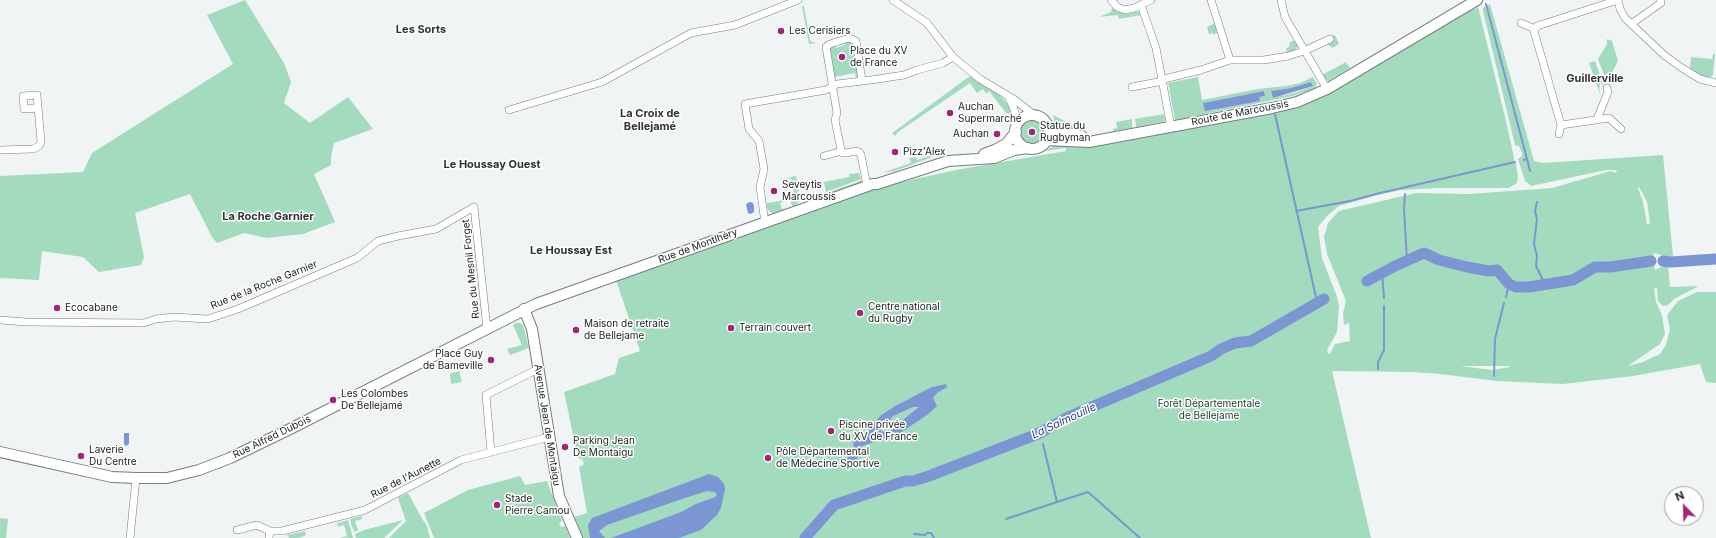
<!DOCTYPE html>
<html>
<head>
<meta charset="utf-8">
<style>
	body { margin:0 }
	#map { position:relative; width:1716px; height:538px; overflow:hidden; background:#f0f4f5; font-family:Inter,sans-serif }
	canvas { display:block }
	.north { position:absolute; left:1664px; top:486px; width:40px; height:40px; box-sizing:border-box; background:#fff; border:1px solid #a3a4a4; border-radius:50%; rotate:337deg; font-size:11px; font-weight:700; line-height:16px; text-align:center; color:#1a1c1c }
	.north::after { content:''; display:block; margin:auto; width:14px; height:18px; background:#a22477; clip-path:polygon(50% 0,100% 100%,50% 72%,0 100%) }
</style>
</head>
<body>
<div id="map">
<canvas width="1716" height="538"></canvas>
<div class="north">N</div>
</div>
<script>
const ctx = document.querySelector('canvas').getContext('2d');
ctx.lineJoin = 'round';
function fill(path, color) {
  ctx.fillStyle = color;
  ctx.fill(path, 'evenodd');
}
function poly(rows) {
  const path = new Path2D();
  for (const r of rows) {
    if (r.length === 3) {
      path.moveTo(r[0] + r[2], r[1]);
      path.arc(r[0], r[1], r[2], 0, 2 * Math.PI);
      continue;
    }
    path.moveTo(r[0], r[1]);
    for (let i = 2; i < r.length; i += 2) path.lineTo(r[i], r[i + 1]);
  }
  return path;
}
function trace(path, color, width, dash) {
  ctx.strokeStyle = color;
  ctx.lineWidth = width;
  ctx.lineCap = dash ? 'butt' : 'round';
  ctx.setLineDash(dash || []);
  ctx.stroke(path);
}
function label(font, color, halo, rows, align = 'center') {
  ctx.font = font + ' Inter,sans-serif';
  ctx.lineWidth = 3;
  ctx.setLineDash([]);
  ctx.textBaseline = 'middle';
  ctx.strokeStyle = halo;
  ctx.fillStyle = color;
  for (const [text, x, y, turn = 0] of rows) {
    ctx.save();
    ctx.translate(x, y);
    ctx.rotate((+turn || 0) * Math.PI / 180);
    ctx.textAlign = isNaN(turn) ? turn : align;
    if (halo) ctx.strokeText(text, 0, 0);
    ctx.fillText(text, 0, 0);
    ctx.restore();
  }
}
fill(poly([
	[245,0,284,63,291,82,284,103,310,123,348,97,373,129,334,143,331,157,331,165,314,174,335,222,303,234,267,238,244,233,217,243,212,237,190,194,135,213,144,257,141,265,99,272,83,257,42,251,39,280,0,278,0,176,83,172,92,153,233,64,207,15],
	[1490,4,1534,161,1543,163,1663,155,1673,256,1668,257,1654,253,1653,256,1655,270,1668,264,1670,287,1699,286,1674,299,1668,305,1663,306,1658,301,1657,288,1654,288,1656,302,1662,315,1665,334,1660,344,1628,366,1643,362,1660,354,1666,345,1670,329,1667,315,1678,301,1697,292,1716,292,1716,383,1706,382,1700,364,1633,376,1563,384,1497,381,1440,374,1413,372,1332,371,1371,538,583,538,574,517,587,513,579,467,584,464,582,459,578,458,564,392,615,374,619,358,640,351,616,280,883,186,956,170,1066,151,1066,148,1044,151,1058,144,1273,112,1473,7,1474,10,1478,7,1506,121,1514,158,1514,163,1516,163,1518,178,1517,183,1509,188,1438,188,1401,190,1373,196,1339,206,1328,215,1318,227,1322,258,1337,297,1339,306,1337,332,1327,350,1329,355,1335,344,1350,341,1349,323,1344,325,1343,313,1346,301,1327,254,1324,237,1328,223,1339,211,1416,193,1469,194,1552,188,1611,171,1616,173,1617,170,1606,170,1531,186,1525,181,1518,159,1522,156,1522,153,1519,146,1515,145,1483,11,1483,8],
	[1639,187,1647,202,1650,224,1647,224,1643,202,1638,188],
	[1460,366,1510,366,1510,367,1492,370],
	[802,6,804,6,810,41,816,43,809,44],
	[1112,8,1118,12,1119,11,1123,12,1123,14,1134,13,1134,11,1136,11,1141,13,1141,15,1119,19,1118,15,1099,17,1111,12],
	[1215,23,1217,33,1213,35,1213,33,1209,34,1207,27],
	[1335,35,1339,44,1332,48,1327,44,1331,37],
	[1607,39,1612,41,1618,61,1607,82,1598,59,1607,44],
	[852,40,855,48,853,51,856,68,859,70,858,76,856,78,855,73,835,77,836,80,833,79,827,50,835,44,836,48,845,45,844,41],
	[1295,40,1298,46,1295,50,1287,54,1286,48,1289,47,1290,42],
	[1713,54,1715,54,1713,75,1710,77,1705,77,1690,70,1691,57,1712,59],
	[1595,61,1605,89,1602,83,1600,84,1600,87,1599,88,1601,97,1589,63],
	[1346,62,1350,68,1329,80,1325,80,1322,75],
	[970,76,997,93,1005,101,1012,111,1012,115,1006,113,989,91,986,94,983,89,977,93,970,83,898,132,895,136,892,133],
	[1198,77,1202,100,1258,89,1286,86,1300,83,1313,77,1317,84,1315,88,1293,96,1175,120,1168,83],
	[1311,82,1313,86,1297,92,1273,98,1271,91,1291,88],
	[1264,91,1265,96,1203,103],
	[1164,114,1165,121,1137,127,1136,126,1135,119],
	[1053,115,1082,130,1082,134,1071,132,1055,125],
	[1032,132,14],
	[1132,119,1132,128,1114,131,1113,129,1117,128,1116,122],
	[944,151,945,152,895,171,882,173,911,163,909,158,916,157,917,160],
	[859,173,861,179,826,192,824,182,849,177,849,174],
	[796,176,800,201,793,207,790,200,785,201,780,203,782,209,787,209,773,213,770,212,767,208,767,203,780,201,783,198,783,195,794,193,791,178,776,180],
	[863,180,863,183,822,199,822,195],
	[516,323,520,323,523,325,529,348,510,355,507,349,522,345,513,325],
	[459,371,462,382,451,384,450,374],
	[520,476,525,485,547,481,562,521,559,523,561,527,565,526,570,538,434,538,424,513,468,490],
	[408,493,424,522,425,522,427,526,430,538,389,538,406,521,398,498],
	[362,516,362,519,355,521,358,530,355,532,352,527,350,519],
	[0,518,8,519,6,538,0,538],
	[348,520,353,538,340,538,347,536,347,535,344,525,338,527,337,523],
	[403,520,384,538,356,538,355,534,364,530],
	[305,531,306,535,299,538,289,538,287,535]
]), '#a2dbbd');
fill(poly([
	[1311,82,1313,86,1273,98,1271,91,1291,88],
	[1264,91,1265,96,1259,97,1260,101,1205,111,1203,103],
	[750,202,753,203,754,206,754,212,750,214,748,213,746,204],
	[946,384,947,387,937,393,933,398,937,406,927,415,900,433,862,446,858,455,857,460,851,463,847,459,854,450,853,439,868,432,880,416,895,406,932,387],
	[913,407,919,407,899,423,893,429,884,432,880,431,893,416],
	[124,433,129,433,129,444,126,446,124,444],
	[709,474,718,477,724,484,725,489,721,508,717,515,701,530,679,538,611,538,681,512,696,504,715,497,717,495,715,492,707,491,682,499,607,525,599,531,605,538,590,538,588,525,592,518]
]), '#7c96d3');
trace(poly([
	[1486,4,1527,159,1524,160],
	[1275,114,1317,302],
	[1527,159,1530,171],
	[1405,194,1404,209,1407,260],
	[1537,202,1535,211,1537,219,1534,244,1537,256,1536,266,1545,284],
	[1296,211,1350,201,1380,193,1515,162],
	[1382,272,1384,298],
	[1506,297,1509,284],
	[1378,369,1378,362,1384,350,1384,306],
	[1494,376,1495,339,1504,303],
	[1040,433,1042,435],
	[1043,444,1057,502,1088,492,1140,538],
	[1006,519,1057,502],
	[914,534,925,535,927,533,931,533,934,538]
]), '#7c96d3', 2);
trace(poly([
	[1663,261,1671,262,1716,259],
	[1367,281,1393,267,1424,253,1439,260,1467,267,1489,271,1497,270,1509,284,1516,287,1529,287,1573,280,1595,267,1611,267,1651,261],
	[805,538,834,505,905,481,913,481,929,476,1040,433,1068,417,1211,356,1221,349,1235,343,1251,341,1324,299]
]), '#7c96d3', 11);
const street = poly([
	[893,0,927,23,953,57,980,79,1015,100,1034,115],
	[1111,0,1117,7,1125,10,1134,8,1151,0],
	[1211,0,1230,60],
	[1281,0,1285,17,1327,89],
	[1618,0,1537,26,1534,31,1561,125,1609,118,1621,129],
	[1618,0,1620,9,1625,18,1664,55,1682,68,1700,79,1716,83],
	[1141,5,1156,48,1171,127],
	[1521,23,1535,29],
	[1631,24,1661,3,1660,0],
	[862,81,856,41,849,38,830,44,826,47,837,113,835,120,841,150,842,153,846,153,856,151,859,152,861,155,867,186],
	[1132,87,1158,82,1168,78,1201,70,1230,60,1264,60,1288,56,1304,51,1330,39],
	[1008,96,1014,109,1018,123],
	[509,110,602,82,691,33,735,25,798,0],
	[1597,119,1608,92,1607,88],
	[1559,134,1561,125],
	[0,150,33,149,39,146,41,142,37,95,23,96,24,109,38,108],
	[824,156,842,151],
	[474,207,487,329],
	[765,223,760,187,764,169,759,141,749,129,745,104,820,91,826,90,837,84,871,80,904,75,917,70,943,63,953,57],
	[0,320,26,322,144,323,156,319,173,317,208,319,238,309,357,258,378,241,398,236,436,229,474,207],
	[491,452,486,395,538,369],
	[237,530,257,525,270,531,269,538],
	[270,531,282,531,365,510,461,460,549,437],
	[130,538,136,478]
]);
const secondary = poly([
	[1032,132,17],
	[1049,127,1057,131,1082,136],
	[1047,140,1089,142,1272,108,1297,102,1327,89,1477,0],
	[984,154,995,150,1006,144,1016,132],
	[524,309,532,329,559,496,577,538],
	[0,452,112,477,136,478,167,478,199,470,230,458,290,429,536,304,873,184,877,184,948,161,994,158,1014,150,1028,148]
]);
trace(street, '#797c7d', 8);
trace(secondary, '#797c7d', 12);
trace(street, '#fff', 7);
trace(secondary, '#fff', 10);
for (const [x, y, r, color] of [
	[781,31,4,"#a22477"],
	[842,57,4,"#a22477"],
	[950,113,4,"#a22477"],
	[1032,132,4,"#a22477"],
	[997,134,4,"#a22477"],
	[895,152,4,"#a22477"],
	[774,191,4,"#a22477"],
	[57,308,4,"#a22477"],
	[860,313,4,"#a22477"],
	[731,328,4,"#a22477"],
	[576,330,4,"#a22477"],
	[491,360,4,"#a22477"],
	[333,400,4,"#a22477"],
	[831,431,4,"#a22477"],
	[565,447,4,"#a22477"],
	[81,456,4,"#a22477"],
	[768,458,4,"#a22477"],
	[497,505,4,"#a22477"]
]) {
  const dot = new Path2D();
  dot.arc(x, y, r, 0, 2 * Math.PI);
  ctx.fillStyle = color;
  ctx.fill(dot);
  trace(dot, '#fff', 1.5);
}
label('10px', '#1a1c1c', '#fff', [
	["Les Cerisiers",789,31],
	["Place du XV",850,51],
	["de France",850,63],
	["Auchan",958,107],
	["Supermarché",958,119],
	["Statue du",1040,126],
	["Rugbyman",1040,138],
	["Auchan",989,134,"right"],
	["Pizz'Alex",903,152],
	["Seveytis",782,185],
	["Marcoussis",782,197],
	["Centre national",868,307],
	["du Rugby",868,319],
	["Ecocabane",65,308],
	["Maison de retraite",584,324],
	["de Bellejame",584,336],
	["Terrain couvert",739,328],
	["Place Guy",483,354,"right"],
	["de Bameville",483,366,"right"],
	["Les Colombes",341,394],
	["De Bellejamé",341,406],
	["Piscine privée",839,425],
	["du XV de France",839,437],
	["Parking Jean",573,441],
	["De Montaigu",573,453],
	["Laverie",89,450],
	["Du Centre",89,462],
	["Pôle Départemental",776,452],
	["de Médecine Sportive",776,464],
	["Stade",505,499],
	["Pierre Camou",505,511]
], 'left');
label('10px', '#1a1c1c', '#fff', [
	["Route de Marcoussis",1240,113,-11],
	["Rue de Montlhéry",698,246,-20],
	["Rue du Mesnil Forget",471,269,-96],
	["Rue de la Roche Garnier",264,285,-22],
	["Avenue Jean de Montaigu",547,425,81],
	["Rue Alfred Dubois",272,437,-26],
	["Rue de l'Aunette",406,478,-27]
]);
label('10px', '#173929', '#fff', [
	["Forêt Départementale",1209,404],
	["de Bellejame",1209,416]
]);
label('bold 11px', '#303334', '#fff', [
	["Les Sorts",421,30],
	["Guillerville",1595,79],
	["La Croix de",650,114],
	["Bellejamé",650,127],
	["Le Houssay Ouest",492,165],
	["La Roche Garnier",268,217],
	["Le Houssay Est",571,251]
]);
label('italic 11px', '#28418a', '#fff', [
	["La Salmouille",1064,421,-25]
]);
</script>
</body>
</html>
